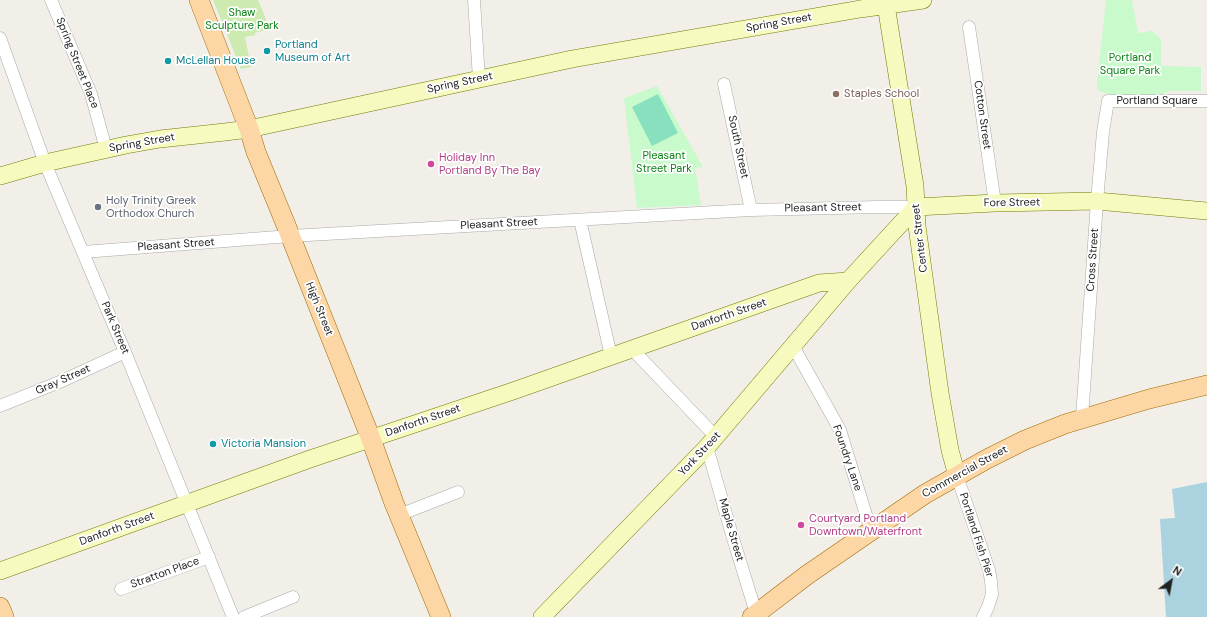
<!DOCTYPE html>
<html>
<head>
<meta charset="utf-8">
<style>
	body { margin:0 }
	#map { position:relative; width:1207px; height:617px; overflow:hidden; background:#f2efe9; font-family:"DM Sans",sans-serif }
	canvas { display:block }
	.north { position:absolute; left:1151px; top:561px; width:40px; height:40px; -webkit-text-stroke:3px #fff; paint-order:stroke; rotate:32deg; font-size:11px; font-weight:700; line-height:16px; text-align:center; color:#222 }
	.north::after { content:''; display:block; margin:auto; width:14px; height:18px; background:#222; clip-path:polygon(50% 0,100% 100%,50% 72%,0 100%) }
</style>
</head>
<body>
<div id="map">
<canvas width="1207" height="617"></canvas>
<div class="north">N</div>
</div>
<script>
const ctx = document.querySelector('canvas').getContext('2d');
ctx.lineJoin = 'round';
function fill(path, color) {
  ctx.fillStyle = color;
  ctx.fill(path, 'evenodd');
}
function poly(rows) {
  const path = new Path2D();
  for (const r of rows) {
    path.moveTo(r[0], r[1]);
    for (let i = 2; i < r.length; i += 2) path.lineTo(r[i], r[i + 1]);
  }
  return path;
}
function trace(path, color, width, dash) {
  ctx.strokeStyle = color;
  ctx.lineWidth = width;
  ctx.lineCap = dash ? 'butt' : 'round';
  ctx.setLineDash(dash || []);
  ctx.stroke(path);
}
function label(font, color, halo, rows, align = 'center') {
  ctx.font = font + ' "DM Sans",sans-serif';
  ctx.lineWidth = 3.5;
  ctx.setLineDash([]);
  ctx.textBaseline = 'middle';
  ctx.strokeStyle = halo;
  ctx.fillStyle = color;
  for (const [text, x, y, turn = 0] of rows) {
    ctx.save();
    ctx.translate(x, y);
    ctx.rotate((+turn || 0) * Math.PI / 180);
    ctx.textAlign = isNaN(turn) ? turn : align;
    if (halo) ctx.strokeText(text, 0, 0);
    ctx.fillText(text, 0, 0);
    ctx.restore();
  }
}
fill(poly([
	[213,0,258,0,266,19,265,24,269,29,255,33,255,35,245,37,251,67,241,69]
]), '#cdebb0');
fill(poly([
	[1106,0,1132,0,1138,33,1152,31,1161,39,1161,66,1201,67,1201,91,1170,91,1155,98,1111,95,1099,91,1097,86,1097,82],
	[657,86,703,167,695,168,701,205,637,208,624,98]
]), '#c8facc');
fill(poly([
	[658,94,678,133,652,146,632,107]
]), '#88e0be');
fill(poly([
	[1207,482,1207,617,1166,617,1160,519,1175,518,1172,489]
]), '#aad3df');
const street = poly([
	[51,0,91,94,106,149],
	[474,0,479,79],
	[969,27,995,203],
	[0,38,45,163,125,352,233,617],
	[724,84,751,210],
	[580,220,611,356],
	[83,252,290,236,751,210,878,207,916,207],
	[793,346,840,430,871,531],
	[632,349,716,437],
	[0,406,62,381,125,352],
	[1082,418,1097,201,1103,132,1108,101,1207,101],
	[707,447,732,535,756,613],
	[957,476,989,570,991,581,992,594,988,607,983,617],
	[399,515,458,492],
	[121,589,209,557],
	[244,617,293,597]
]);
const secondary = poly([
	[886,5,915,186,917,226,940,393,950,450,957,476],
	[0,176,45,163,126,145,160,139,225,132,249,129,572,59,860,9,923,0],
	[0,571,310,459,513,391,819,283,848,281],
	[542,617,707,447,848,281,916,207,995,203,1097,201,1207,211]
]);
const primary = poly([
	[199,0,249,129,256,152,286,225,371,439,394,503,441,617],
	[0,607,4,617],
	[752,617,807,575,871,531,925,494,987,459,1025,440,1065,424,1149,399,1207,385]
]);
trace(street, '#a9a9a9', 13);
trace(secondary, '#707d05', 18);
trace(primary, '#a06b00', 20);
trace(street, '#fff', 12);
trace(secondary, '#f7fabf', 17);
trace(primary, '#fcd6a4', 19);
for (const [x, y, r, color] of [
	[267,51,4,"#0f9aa8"],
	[168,61,4,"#0f9aa8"],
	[836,94,4,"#8d6e63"],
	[431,164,4,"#d1479c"],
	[98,207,4,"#6b7280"],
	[213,444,4,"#0f9aa8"],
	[801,525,4,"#d1479c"]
]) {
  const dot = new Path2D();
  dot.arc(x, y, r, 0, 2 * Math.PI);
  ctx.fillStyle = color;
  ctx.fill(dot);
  trace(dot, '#fff', 1.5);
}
label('11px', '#0c8416', '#fff', [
	["Shaw",242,13],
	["Sculpture Park",242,26],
	["Portland",1130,58],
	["Square Park",1130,71],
	["Pleasant",664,156],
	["Street Park",664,169]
]);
label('11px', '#222', '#fff', [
	["Spring Street",779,23,-10],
	["Spring Street Place",77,63,68],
	["Spring Street",460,83,-12],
	["Portland Square",1157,101],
	["Cotton Street",982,115,82],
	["Spring Street",142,143,-10],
	["South Street",738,147,78],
	["Fore Street",1012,203,-1],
	["Pleasant Street",823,208,-1],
	["Pleasant Street",499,224,-3],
	["Center Street",920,238,-97],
	["Pleasant Street",176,245,-4],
	["Cross Street",1093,260,-86],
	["High Street",319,309,68],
	["Danforth Street",729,315,-19],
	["Park Street",115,328,67],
	["Gray Street",63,380,-24],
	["Danforth Street",423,421,-19],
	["York Street",700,454,-47],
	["Foundry Lane",847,458,71],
	["Commercial Street",965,472,-29],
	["Danforth Street",117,529,-20],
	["Maple Street",731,530,74],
	["Portland Fish Pier",976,535,72],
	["Stratton Place",165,573,-20]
]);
label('11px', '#0d838f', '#fff', [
	["Portland",275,45],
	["Museum of Art",275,58],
	["McLellan House",176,61],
	["Victoria Mansion",221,444]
], 'left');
label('11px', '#785e54', '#fff', [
	["Staples School",844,94]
], 'left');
label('11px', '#b23c85', '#fff', [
	["Holiday Inn",439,158],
	["Portland By The Bay",439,171],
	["Courtyard Portland",809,519],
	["Downtown/Waterfront",809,532]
], 'left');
label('11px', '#5b616d', '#fff', [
	["Holy Trinity Greek",106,201],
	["Orthodox Church",106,214]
], 'left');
</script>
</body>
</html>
